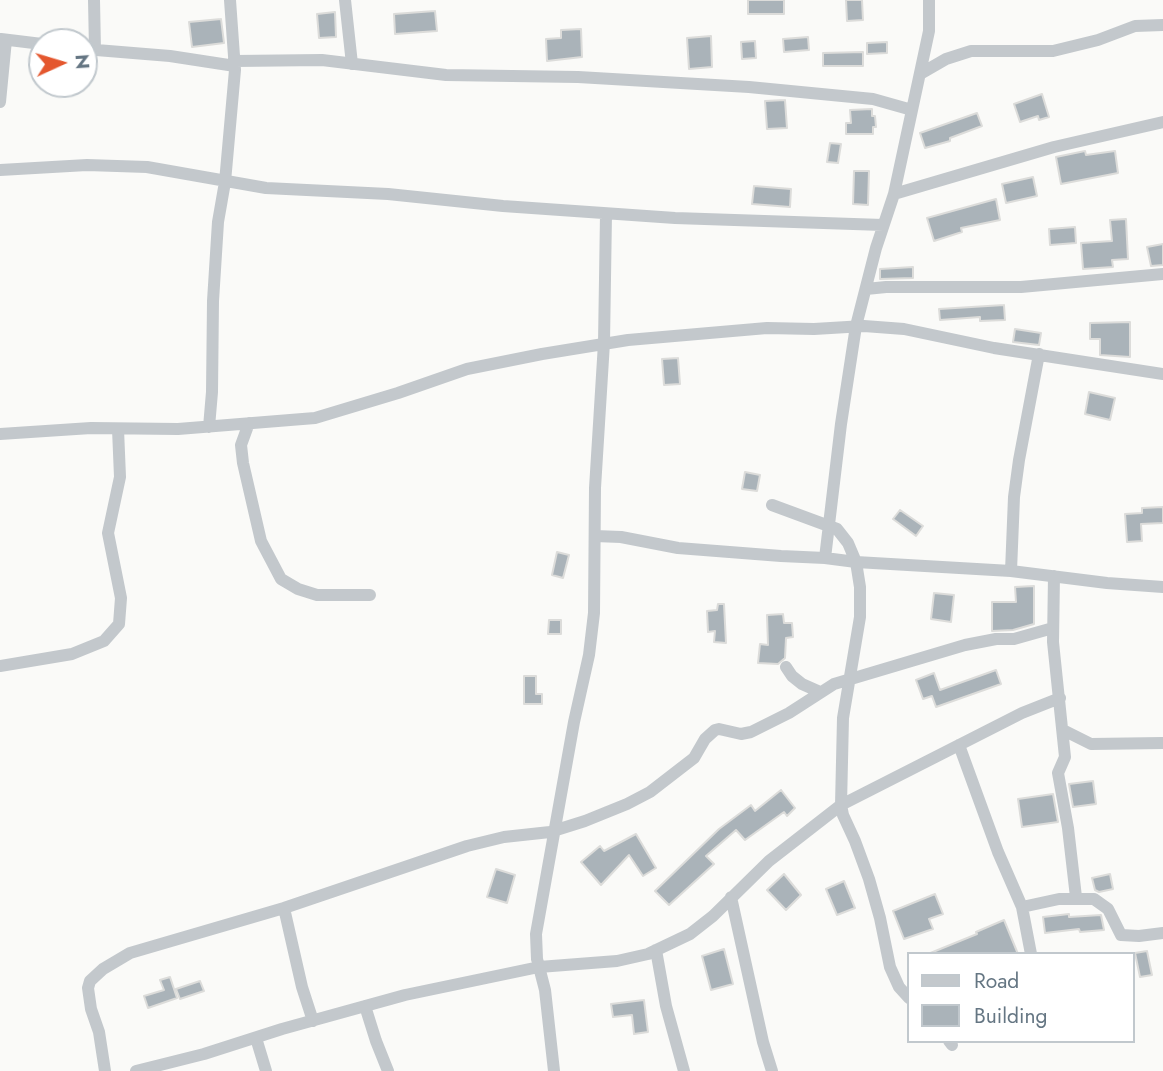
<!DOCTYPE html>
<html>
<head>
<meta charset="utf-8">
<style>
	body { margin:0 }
	#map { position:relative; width:1163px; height:1071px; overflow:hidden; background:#fafaf8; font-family:Jost,sans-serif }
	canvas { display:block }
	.legend { position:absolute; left:907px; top:952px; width:228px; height:91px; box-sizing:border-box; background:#fff; border:2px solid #c1c8cd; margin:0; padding:9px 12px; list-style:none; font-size:21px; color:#657683 }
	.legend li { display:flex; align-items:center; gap:14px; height:35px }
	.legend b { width:35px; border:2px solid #c1c8cd }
	.north { position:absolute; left:28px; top:28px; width:70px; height:70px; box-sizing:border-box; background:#fff; border:2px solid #c1c8cd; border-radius:50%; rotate:86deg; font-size:19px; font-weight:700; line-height:28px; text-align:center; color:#657683 }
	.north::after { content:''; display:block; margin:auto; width:24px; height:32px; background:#e4572e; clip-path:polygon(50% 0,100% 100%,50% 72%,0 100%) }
</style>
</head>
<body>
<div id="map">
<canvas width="1163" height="1071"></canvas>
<ul class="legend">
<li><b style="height:9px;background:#c3c8cc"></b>Road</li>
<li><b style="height:19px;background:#aab3b9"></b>Building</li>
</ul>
<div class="north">N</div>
</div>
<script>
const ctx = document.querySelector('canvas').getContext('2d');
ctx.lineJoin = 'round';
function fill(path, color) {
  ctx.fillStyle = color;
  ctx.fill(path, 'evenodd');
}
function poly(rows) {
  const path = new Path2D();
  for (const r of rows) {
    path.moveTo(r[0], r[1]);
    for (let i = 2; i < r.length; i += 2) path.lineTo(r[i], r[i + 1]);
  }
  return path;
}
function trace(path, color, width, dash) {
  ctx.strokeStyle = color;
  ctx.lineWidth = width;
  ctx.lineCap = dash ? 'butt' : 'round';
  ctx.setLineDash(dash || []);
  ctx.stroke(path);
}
const building = poly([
	[748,0,784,0,784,14,748,14,748,0],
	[846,0,862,0,863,20,847,21,846,0],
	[435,11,437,31,395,34,394,14,435,11],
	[335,12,336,37,319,38,317,14,335,12],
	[221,19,224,43,192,47,189,22,221,19],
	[581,29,582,57,547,61,546,39,561,38,561,30,581,29],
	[711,36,712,67,689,69,687,38,711,36],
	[808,37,809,50,784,52,783,39,808,37],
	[755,41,756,58,742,59,741,42,755,41],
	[887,42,887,53,867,54,867,43,887,42],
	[863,52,863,66,823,66,823,53,863,52],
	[1042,94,1049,117,1039,120,1038,116,1020,122,1014,104,1042,94],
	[785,100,787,128,767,129,765,101,785,100],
	[872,109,872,116,875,116,876,127,873,127,873,134,846,134,846,123,851,123,850,110,872,109],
	[977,113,982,126,950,138,950,141,925,148,920,133,977,113],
	[830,143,841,144,838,163,827,162,830,143],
	[1085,151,1086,155,1115,151,1118,173,1061,184,1056,157,1085,151],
	[854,171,869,171,868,205,853,204,854,171],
	[1033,177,1037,196,1006,203,1002,184,1033,177],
	[754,186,791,189,790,207,752,204,754,186],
	[996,199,1000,220,961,228,962,232,934,241,927,218,996,199],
	[1126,219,1128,259,1112,260,1113,267,1083,269,1081,243,1112,241,1110,220,1126,219],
	[1075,227,1076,243,1050,245,1049,229,1075,227],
	[1163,244,1163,265,1151,266,1147,247,1163,244],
	[913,267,913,278,880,279,880,269,913,267],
	[1004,305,1005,320,980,321,980,317,940,320,939,309,1004,305],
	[1130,322,1130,357,1100,355,1100,339,1090,339,1090,323,1130,322],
	[1015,329,1041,333,1039,345,1013,342,1015,329],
	[678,358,680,384,664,385,662,359,678,358],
	[1089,392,1115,398,1110,420,1085,414,1089,392],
	[745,472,760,475,757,491,742,489,745,472],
	[1163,507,1163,523,1141,524,1142,541,1127,542,1125,514,1142,513,1142,508,1163,507],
	[900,510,923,526,916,536,893,519,900,510],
	[557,552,569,555,563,578,552,575,557,552],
	[1034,586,1034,624,1013,630,992,631,992,602,1016,602,1015,587,1034,586],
	[934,593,954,595,951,622,931,619,934,593],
	[718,604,724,604,726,643,714,642,715,631,708,632,707,611,717,610,718,604],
	[783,614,784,623,792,623,793,637,786,638,785,658,778,664,758,663,760,644,768,645,767,615,783,614],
	[549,620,561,620,561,634,548,634,549,620],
	[996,670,1001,684,936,707,932,696,923,699,916,680,934,673,940,690,996,670],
	[524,676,536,676,536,694,542,694,542,704,524,704,524,676],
	[1093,781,1096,804,1073,807,1069,784,1093,781],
	[781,790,795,808,787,816,784,812,745,840,736,830,706,856,714,864,669,905,655,891,719,829,751,805,755,811,781,790],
	[1053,794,1058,822,1022,827,1018,799,1053,794],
	[636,834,656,868,643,876,629,855,601,885,581,862,600,846,604,851,636,834],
	[496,869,515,875,507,903,487,897,496,869],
	[784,874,801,895,786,910,767,890,784,874],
	[1110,874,1113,889,1099,892,1095,890,1092,878,1110,874],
	[844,881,855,908,837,915,826,889,844,881],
	[935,894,943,914,929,919,933,929,904,939,893,911,935,894],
	[1069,914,1069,917,1101,915,1104,930,1080,932,1079,929,1045,933,1043,917,1069,914],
	[1004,920,1018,954,928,954,977,934,976,932,1004,920],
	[724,949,733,984,711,990,702,956,724,949],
	[1147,951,1152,975,1140,977,1135,953,1147,951],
	[170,977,177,998,148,1008,144,996,164,990,160,980,170,977],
	[200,981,204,991,180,999,176,989,200,981],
	[644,1000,648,1032,634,1034,632,1015,613,1017,611,1004,644,1000]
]);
fill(building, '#aab3b9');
trace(building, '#dcdcda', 2);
trace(poly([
	[94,0,95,50],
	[345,0,352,64],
	[1,39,42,44],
	[84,49,170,56,235,66],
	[235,61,322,60,446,75,578,77,749,87,873,99,912,110],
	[920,74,946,59,971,51,1053,51,1098,40,1135,26,1163,25],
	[0,102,6,40],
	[0,170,87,165,147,167,266,188,388,194,503,206,675,218,883,225],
	[894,194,1054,147,1163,122],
	[866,289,886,287,1021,287,1163,274],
	[249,423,241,445,243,463,261,541,281,579,298,589,317,595,370,595],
	[209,427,212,392,213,301,218,222,225,182,235,70,230,0],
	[0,434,91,428,178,429,315,418,398,393,467,369,542,354,628,340,767,328,814,329,864,326,904,329,994,348,1163,374],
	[772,505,837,529,848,543,856,562,860,587,860,617,843,718,841,805,843,815,855,841,869,879,880,918,890,967,899,987,909,998],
	[595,536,621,537,678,548,781,556,825,558,856,562,1011,571,1107,583,1163,587],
	[825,558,841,424,856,326,876,248,894,194,929,31,929,0],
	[1011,571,1014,497,1019,460,1039,354],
	[1054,576,1053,642,1065,757,1058,773,1068,828,1076,897],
	[0,666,72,654,104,641,119,624,121,598,108,533,120,477,118,429],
	[786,667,792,676,802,684,820,692],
	[1063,730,1091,744,1163,743],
	[959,745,998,852,1022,907,1031,954],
	[731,897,763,1042,772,1071],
	[1022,907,1059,899,1094,899,1108,909,1121,935,1139,936,1163,933],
	[284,908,302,987,313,1021],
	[656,950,666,1006,684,1071],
	[365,1006,376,1041,388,1071],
	[256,1038,266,1071],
	[949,1041,952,1045],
	[105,1071,99,1032,91,1009,88,988,90,981,103,969,130,953,284,908,467,846,504,837,550,832,585,821,627,804,650,792,694,758,705,739,715,730,719,729,741,734,751,732,789,713,834,684,965,645,996,639,1014,639,1053,628],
	[136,1071,204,1054,282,1029,405,995,539,967,617,961,648,954,690,934,713,916,769,861,841,805,1022,713,1060,698],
	[554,1071,545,990,537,959,536,934,574,722,589,655,594,613,595,488,604,343,606,214]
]), '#c3c8cc', 12);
</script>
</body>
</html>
